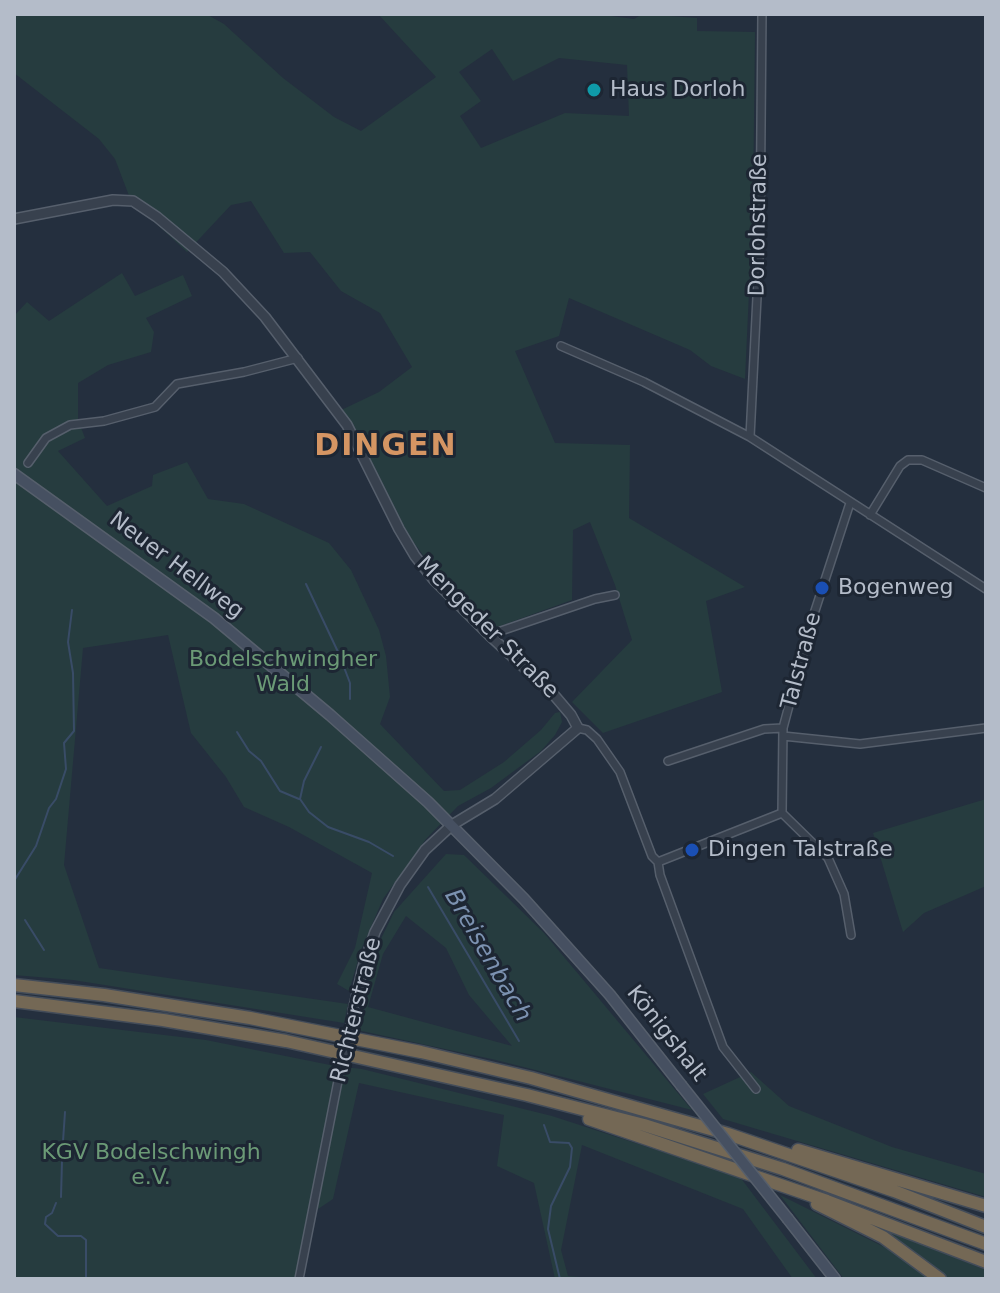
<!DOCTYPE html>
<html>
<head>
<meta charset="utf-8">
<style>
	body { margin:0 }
	#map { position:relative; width:1000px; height:1293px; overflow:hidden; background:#242f3e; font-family:"DejaVu Sans",sans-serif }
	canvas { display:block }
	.frame { position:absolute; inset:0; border:16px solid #b4bcc9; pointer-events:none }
</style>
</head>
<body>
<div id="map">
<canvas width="1000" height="1293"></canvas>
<div class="frame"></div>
</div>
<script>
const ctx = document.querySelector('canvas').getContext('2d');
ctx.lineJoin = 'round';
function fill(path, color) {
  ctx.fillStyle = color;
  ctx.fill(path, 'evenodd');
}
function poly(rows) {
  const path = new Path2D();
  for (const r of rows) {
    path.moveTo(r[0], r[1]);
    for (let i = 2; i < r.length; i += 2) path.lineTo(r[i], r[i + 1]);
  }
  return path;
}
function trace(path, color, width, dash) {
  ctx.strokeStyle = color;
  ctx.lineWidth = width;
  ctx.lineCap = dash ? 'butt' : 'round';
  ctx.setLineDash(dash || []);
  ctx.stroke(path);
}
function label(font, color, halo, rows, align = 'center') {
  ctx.font = font + ' "DejaVu Sans",sans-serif';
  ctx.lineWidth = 6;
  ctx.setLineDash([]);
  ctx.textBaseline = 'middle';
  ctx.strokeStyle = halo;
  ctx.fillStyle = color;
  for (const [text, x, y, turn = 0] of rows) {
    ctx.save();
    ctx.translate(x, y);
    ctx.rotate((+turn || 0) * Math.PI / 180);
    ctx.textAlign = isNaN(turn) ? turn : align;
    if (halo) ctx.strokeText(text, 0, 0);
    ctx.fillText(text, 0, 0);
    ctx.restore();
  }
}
fill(poly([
	[14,14,206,14,224,24,283,78,334,117,361,131,436,77,378,14,610,14,611,16,634,19,643,14,697,18,697,31,755,32,753,205,745,379,711,366,690,350,569,298,559,336,515,351,555,443,630,445,629,518,745,587,706,601,722,692,603,733,572,702,632,640,615,585,590,522,573,530,572,600,489,630,438,575,409,536,402,539,335,413,379,392,412,367,380,313,341,291,310,252,284,253,251,201,231,205,187,252,150,218,133,206,115,159,99,139,14,73],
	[492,49,513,81,559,58,627,65,629,116,565,113,481,148,460,116,481,101,459,72],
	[122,273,135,296,183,275,192,296,146,318,154,332,151,352,108,365,78,383,78,422,44,437,37,445,42,449,54,437,80,425,85,438,58,451,107,506,152,486,153,475,187,462,208,499,244,504,329,543,351,570,379,630,386,656,390,697,380,724,444,791,460,790,504,762,541,730,555,713,560,712,562,722,555,735,541,751,491,788,458,806,426,839,383,899,361,950,349,991,337,984,355,948,372,873,289,827,244,807,226,777,191,733,168,635,83,648,64,865,99,968,348,1004,344,1023,73,980,14,975,14,316,27,302,49,321],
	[986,799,986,886,924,913,903,932,873,833],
	[446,854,464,855,544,933,692,1110,496,1060,357,1030,376,949,394,912],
	[406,916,446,948,469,995,512,1046,368,1007,383,954],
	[14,1017,206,1040,335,1066,362,1069,552,1116,740,1177,817,1279,793,1279,743,1209,582,1145,561,1250,568,1276,580,1277,581,1279,555,1279,534,1183,497,1166,504,1115,359,1083,333,1199,312,1213,299,1279,14,1279],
	[751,1072,789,1106,892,1147,986,1174,986,1197,723,1119,703,1094],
	[780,1195,890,1250,930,1279,844,1279],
	[854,1218,986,1270,986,1279,946,1279,921,1257]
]), '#263c3f');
trace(poly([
	[306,584,339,654,350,683,350,699],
	[237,732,249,751,261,761,280,791,299,799],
	[321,747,304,781,300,799,309,812,328,827,369,842,393,856],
	[14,881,36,846,49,808,56,799,66,769,64,743,74,731,73,673,68,642,72,610],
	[428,887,519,1041],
	[25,920,44,950],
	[544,1125,550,1142,569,1143,572,1148,570,1167,551,1206,548,1229,560,1279],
	[62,1156,65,1112],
	[61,1197,62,1161],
	[56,1203,52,1213,46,1217,45,1224,58,1236,81,1236,86,1240,86,1279]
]), '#394c67', 2);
const minor = poly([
	[561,346,644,382,750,437,986,589],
	[750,437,760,237,762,14],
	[28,463,46,438,70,425,104,421,155,407,177,384,244,372,298,358],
	[870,515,900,466,908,460,922,460,986,488],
	[489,635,595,599,615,595],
	[578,728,587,730,597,739,620,772,652,856,658,862,660,875,723,1047,756,1089],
	[783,736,860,744,986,728],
	[668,761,764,729,783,728],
	[782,813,828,858,844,894,851,935],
	[658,862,782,813,783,728,811,623,850,503],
	[299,1279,339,1076]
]);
const tertiary = poly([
	[14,219,113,200,133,201,157,217,223,272,265,317,347,425,399,529,415,556,434,580,489,635,554,695,571,715,578,728,495,799,452,825,425,850,400,885,375,932,363,967,353,1011]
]);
const secondary = poly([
	[14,474,214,618,330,715,428,802,524,899,610,995,681,1085],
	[788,1219,835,1279]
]);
const motorway = poly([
	[14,985,104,995,250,1018,421,1052,531,1078,728,1134,894,1191,986,1227],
	[14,1001,163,1020,286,1041,527,1095,644,1125,783,1169,986,1244],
	[589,1119,827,1201,986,1262],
	[798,1150,986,1206],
	[817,1204,883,1237,940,1279]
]);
trace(minor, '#565f6c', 10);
trace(tertiary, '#565f6c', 12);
trace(secondary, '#565f6c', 13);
trace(motorway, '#434c59', 15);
trace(minor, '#38414e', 7);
trace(tertiary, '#38414e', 9);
trace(secondary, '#465061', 10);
trace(motorway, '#746855', 12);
const minorBridge = poly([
	[339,1076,353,1011]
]);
const secondaryBridge = poly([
	[681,1085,788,1219]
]);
trace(minorBridge, '#565f6c', 10, []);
trace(secondaryBridge, '#565f6c', 13, []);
trace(minorBridge, '#38414e', 7);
trace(secondaryBridge, '#465061', 10);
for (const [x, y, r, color] of [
	[594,90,8,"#0f9aa8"],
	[822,588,8,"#1a4fb4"],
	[692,850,8,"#1a4fb4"]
]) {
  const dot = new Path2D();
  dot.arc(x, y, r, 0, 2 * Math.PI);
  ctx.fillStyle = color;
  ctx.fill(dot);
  trace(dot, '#1d2633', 3);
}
label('22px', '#b4bcc9', '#1d2633', [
	["Haus Dorloh",610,90],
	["Bogenweg",838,588],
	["Dingen Talstraße",708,850]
], 'left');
label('22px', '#b4bcc9', '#1d2633', [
	["Dorlohstraße",759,225,-89],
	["Neuer Hellweg",176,566,37],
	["Mengeder Straße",487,628,45],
	["Talstraße",802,661,-75],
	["Richterstraße",357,1010,-76],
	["Königshalt",666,1034,52]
]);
label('22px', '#6b9a76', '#1d2633', [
	["Bodelschwingher",283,660],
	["Wald",283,685],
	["KGV Bodelschwingh",151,1153],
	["e.V.",151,1178]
]);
label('italic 24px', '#7c92b1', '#1d2633', [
	["Breisenbach",487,956,60]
]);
ctx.letterSpacing = '2px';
label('bold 30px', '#d59563', '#1d2633', [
	["DINGEN",386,447]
]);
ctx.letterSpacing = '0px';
</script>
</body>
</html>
